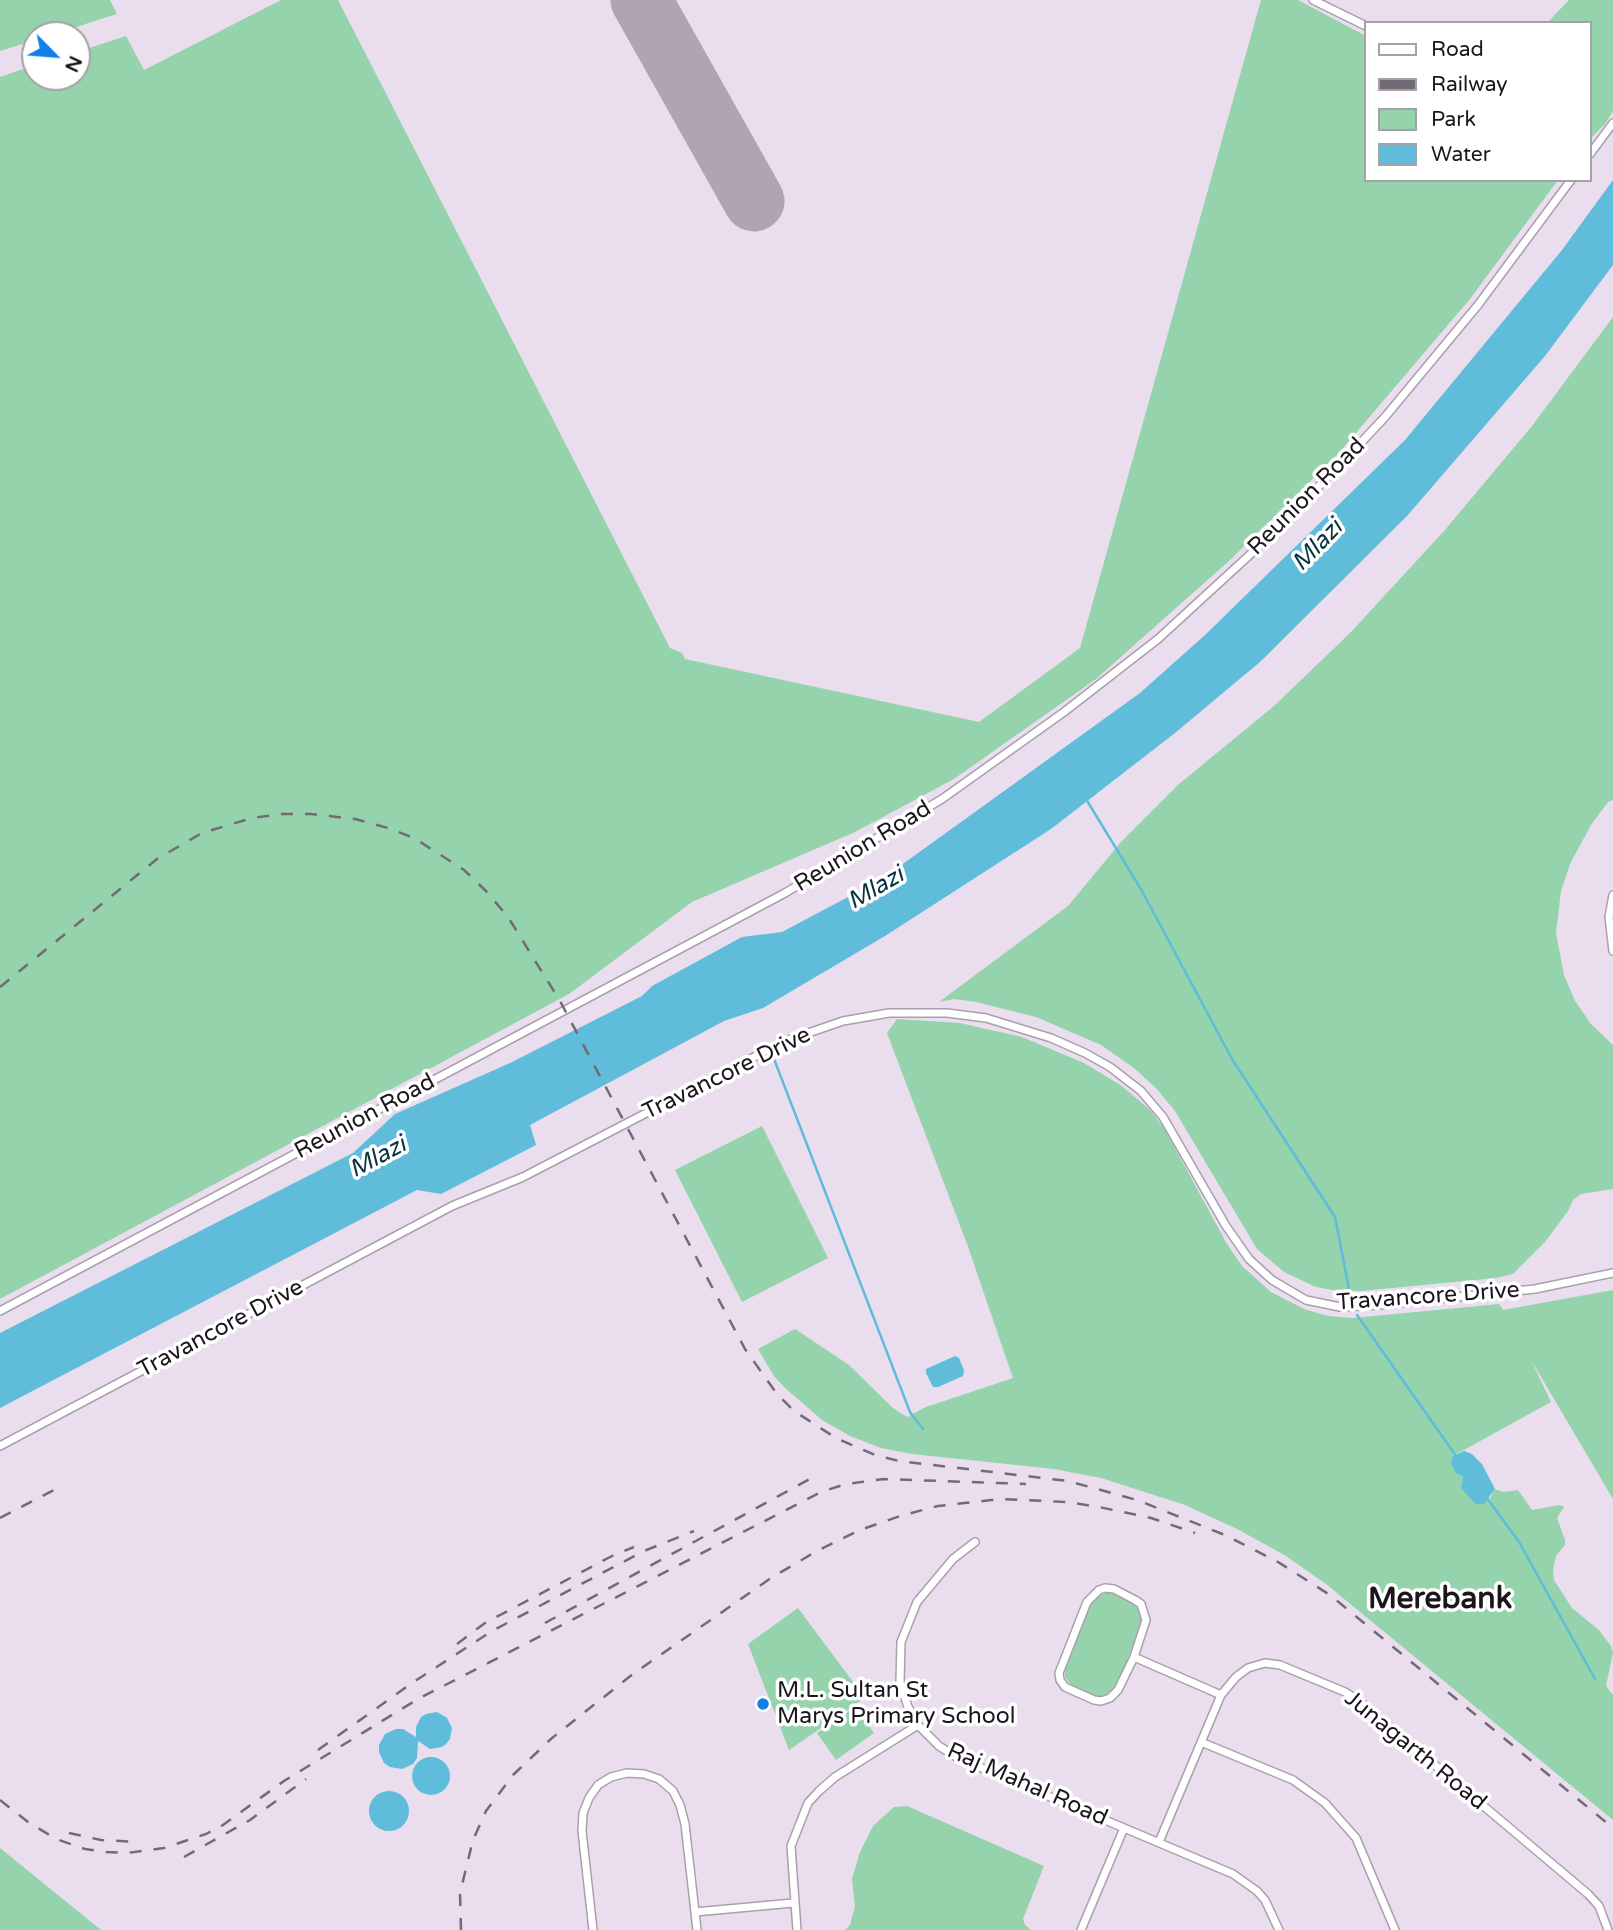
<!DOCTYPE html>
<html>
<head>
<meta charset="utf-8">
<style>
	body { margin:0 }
	#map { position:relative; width:1613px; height:1930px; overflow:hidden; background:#eadeee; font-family:"Varela Round",sans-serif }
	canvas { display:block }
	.legend { position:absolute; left:1364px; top:21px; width:228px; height:161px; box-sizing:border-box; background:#fff; border:2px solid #a3a2a4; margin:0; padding:9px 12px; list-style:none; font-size:21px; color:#1a161c }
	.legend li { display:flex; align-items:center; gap:14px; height:35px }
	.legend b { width:35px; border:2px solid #a3a2a4 }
	.north { position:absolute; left:21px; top:21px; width:70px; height:70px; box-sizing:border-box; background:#fff; border:2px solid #a3a2a4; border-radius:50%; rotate:115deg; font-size:19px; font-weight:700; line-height:28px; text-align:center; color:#1a161c }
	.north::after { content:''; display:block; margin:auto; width:24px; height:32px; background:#137ee6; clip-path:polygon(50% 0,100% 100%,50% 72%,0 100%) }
</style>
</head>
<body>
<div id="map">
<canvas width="1613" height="1930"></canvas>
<ul class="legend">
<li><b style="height:9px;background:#fff"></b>Road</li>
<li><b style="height:9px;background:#726b75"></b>Railway</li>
<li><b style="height:19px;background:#94d3ab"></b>Park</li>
<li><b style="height:19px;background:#5fbcda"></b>Water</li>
</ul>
<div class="north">N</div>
</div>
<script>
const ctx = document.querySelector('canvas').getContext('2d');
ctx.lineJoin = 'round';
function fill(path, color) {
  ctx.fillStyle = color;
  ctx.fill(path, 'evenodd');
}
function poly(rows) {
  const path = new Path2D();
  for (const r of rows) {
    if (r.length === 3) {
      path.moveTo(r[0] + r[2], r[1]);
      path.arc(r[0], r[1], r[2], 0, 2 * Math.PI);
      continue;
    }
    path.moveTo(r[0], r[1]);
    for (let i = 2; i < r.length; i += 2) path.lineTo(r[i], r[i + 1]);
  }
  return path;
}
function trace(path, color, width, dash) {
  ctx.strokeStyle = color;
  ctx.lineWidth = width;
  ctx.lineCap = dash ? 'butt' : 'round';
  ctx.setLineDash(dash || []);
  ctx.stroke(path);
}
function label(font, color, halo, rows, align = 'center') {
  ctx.font = font + ' "Varela Round",sans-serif';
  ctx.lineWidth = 7;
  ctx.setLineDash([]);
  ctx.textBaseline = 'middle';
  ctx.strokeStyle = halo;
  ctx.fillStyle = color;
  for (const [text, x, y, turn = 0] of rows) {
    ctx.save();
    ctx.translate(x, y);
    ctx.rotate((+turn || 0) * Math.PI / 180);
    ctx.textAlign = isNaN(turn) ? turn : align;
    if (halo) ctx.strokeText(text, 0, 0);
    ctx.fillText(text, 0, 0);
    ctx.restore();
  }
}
fill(poly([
	[0,0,110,0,117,14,51,35,35,35,35,40,0,51],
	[281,0,338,0,670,648,682,653,685,659,979,722,1080,648,1261,0,1298,0,1366,36,1366,180,1558,180,1470,299,1338,454,1230,560,1096,679,954,779,855,832,692,902,569,994,0,1299,0,77,35,65,35,77,77,77,77,52,126,36,144,70],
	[1569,0,1613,0,1613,111,1605,124,1590,139,1590,23,1547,23],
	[1613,317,1613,800,1608,802,1591,825,1570,864,1561,891,1556,933,1564,975,1575,1001,1591,1024,1613,1045,1613,1189,1581,1194,1573,1200,1568,1211,1545,1242,1513,1274,1496,1278,1361,1291,1337,1291,1316,1287,1284,1272,1257,1249,1175,1111,1156,1088,1134,1068,1101,1045,1036,1017,976,1002,954,999,939,1002,1068,906,1121,842,1179,784,1274,706,1351,632,1444,531,1532,426],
	[897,1019,960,1023,1022,1037,1084,1063,1122,1086,1151,1111,1164,1128,1227,1244,1242,1266,1271,1292,1304,1309,1328,1316,1353,1318,1499,1304,1503,1310,1613,1290,1613,1499,1531,1360,1551,1402,1453,1456,1463,1475,1461,1488,1489,1500,1495,1489,1503,1492,1518,1490,1532,1510,1560,1505,1564,1507,1557,1518,1565,1540,1565,1545,1556,1556,1553,1570,1554,1580,1572,1608,1599,1630,1611,1646,1613,1653,1606,1686,1613,1695,1613,1820,1326,1584,1286,1556,1239,1530,1185,1505,1101,1478,1054,1469,912,1454,881,1448,850,1436,822,1420,785,1388,774,1376,758,1349,795,1329,849,1365,893,1408,907,1417,926,1407,1013,1378,967,1244,887,1033],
	[762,1126,828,1258,742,1302,675,1170],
	[1108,1592,1133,1602,1141,1614,1142,1621,1119,1682,1112,1692,1100,1697,1073,1688,1065,1677,1065,1667,1090,1606,1097,1597],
	[798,1608,865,1698,789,1750,748,1644],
	[855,1707,874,1733,836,1760,817,1733],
	[907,1806,1044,1866,1023,1919,1025,1925,1031,1930,845,1930,850,1925,855,1906,852,1879,860,1852,873,1826,894,1807],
	[0,1848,101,1930,0,1930]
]), '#94d3ab');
fill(poly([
	[1613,180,1613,265,1545,356,1407,516,1260,662,1175,733,1051,829,885,936,763,1008,724,1021,530,1125,536,1145,441,1194,417,1190,0,1408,0,1333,353,1153,395,1114,510,1063,642,996,652,986,742,937,782,932,882,879,1140,693,1205,635,1405,440,1562,250],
	[955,1356,959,1358,964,1370,963,1376,938,1387,933,1387,926,1373,926,1369],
	[1464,1451,1472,1454,1482,1464,1495,1489,1484,1504,1476,1504,1461,1488,1463,1476,1456,1473,1451,1463,1453,1456],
	[437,1712,447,1718,452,1728,450,1739,446,1744,442,1747,430,1749,418,1741,417,1758,413,1764,402,1769,390,1767,384,1763,379,1752,379,1745,385,1734,396,1729,403,1729,416,1737,416,1727,421,1717,426,1714],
	[431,1776,19],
	[389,1811,20]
]), '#5fbcda');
trace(poly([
	[1086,799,1142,891,1232,1059,1335,1217,1349,1289],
	[774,1059,910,1412,923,1429],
	[1357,1315,1456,1456],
	[1487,1498,1519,1542,1595,1679]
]), '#5fbcda', 2.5);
trace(poly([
	[641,0,754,201]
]), '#aea4b2', 61);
const minor = poly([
	[1313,0,1366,26],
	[1590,154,1613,123],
	[1613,895,1609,917,1613,951],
	[0,1311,785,893,942,799,1064,712,1158,639,1255,550,1338,467,1385,417,1478,305,1571,180],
	[0,1446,452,1206,523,1177,785,1041,843,1021,889,1013,947,1013,986,1018,1051,1038,1085,1053,1110,1067,1141,1091,1163,1117,1226,1226,1249,1259,1272,1280,1306,1300,1340,1307,1379,1305,1535,1289,1613,1273],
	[975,1542,953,1559,917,1602,901,1642,900,1682,908,1707,918,1725,939,1746,958,1758,1233,1874,1257,1891,1265,1900,1279,1930],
	[1105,1588,1114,1589,1135,1600,1141,1604,1146,1620,1134,1657,1118,1690,1110,1698,1101,1701,1094,1700,1065,1687,1060,1680,1059,1673,1087,1602,1099,1590,1105,1588],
	[1134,1657,1221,1695],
	[1201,1742,1293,1780,1325,1803,1356,1838,1395,1930],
	[1159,1842,1221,1695,1236,1677,1248,1668,1265,1663,1280,1665,1345,1692,1359,1701,1588,1894,1599,1906,1608,1930],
	[695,1912,793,1903],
	[593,1930,582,1831,583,1813,589,1798,598,1785,611,1777,627,1773,644,1774,659,1779,673,1791,680,1805,685,1824,697,1930],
	[797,1930,791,1846,808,1803,819,1791,835,1777,918,1725],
	[1081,1930,1124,1828]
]);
trace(minor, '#aa9faf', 10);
trace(minor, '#fff', 7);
trace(poly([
	[0,987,157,859,202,833,252,818,281,814,311,814,355,819,388,828,414,838,464,870,486,891,508,917,560,1001,745,1349,777,1394,794,1411,836,1438,875,1455,899,1461,1068,1481,1137,1500,1225,1535,1278,1562,1330,1595,1613,1828],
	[0,1518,56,1489],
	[545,1623,819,1474],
	[457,1644,485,1623,612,1556,634,1547],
	[318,1750,412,1683,492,1631,644,1551,694,1531],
	[0,1800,28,1822,56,1839,85,1849,106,1852,127,1853,164,1848,206,1834,220,1827,284,1781,418,1699,821,1492,846,1484,884,1479,1026,1484],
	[69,1833,101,1840,138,1842],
	[184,1857,250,1820,306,1779],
	[461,1930,460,1893,473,1840,486,1811,513,1775,552,1738,633,1674,771,1578,817,1551,860,1530,900,1516,938,1506,1001,1499,1067,1502,1099,1507,1151,1518,1195,1533]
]), '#726b75', 2.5, [12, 12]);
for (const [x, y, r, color] of [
	[763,1704,7,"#137ee6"]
]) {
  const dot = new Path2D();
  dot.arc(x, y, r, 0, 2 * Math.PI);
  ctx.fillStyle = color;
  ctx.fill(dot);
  trace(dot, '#fff', 2.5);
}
label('23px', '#1a161c', '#fff', [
	["Reunion Road",1307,497,-45],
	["Reunion Road",863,847,-31],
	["Travancore Drive",727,1074,-26],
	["Reunion Road",365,1117,-28],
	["Travancore Drive",1428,1297,-4],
	["Travancore Drive",221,1329,-28],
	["Junagarth Road",1415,1751,39],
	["Raj Mahal Road",1027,1785,24]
]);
label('23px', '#1a161c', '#fff', [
	["M.L. Sultan St",777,1691],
	["Marys Primary School",777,1717]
], 'left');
label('italic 24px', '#063340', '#fff', [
	["Mlazi",1318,546,-46],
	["Mlazi",876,889,-30],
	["Mlazi",378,1158,-28]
]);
label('bold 30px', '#1a161c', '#fff', [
	["Merebank",1440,1600]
]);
</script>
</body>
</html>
